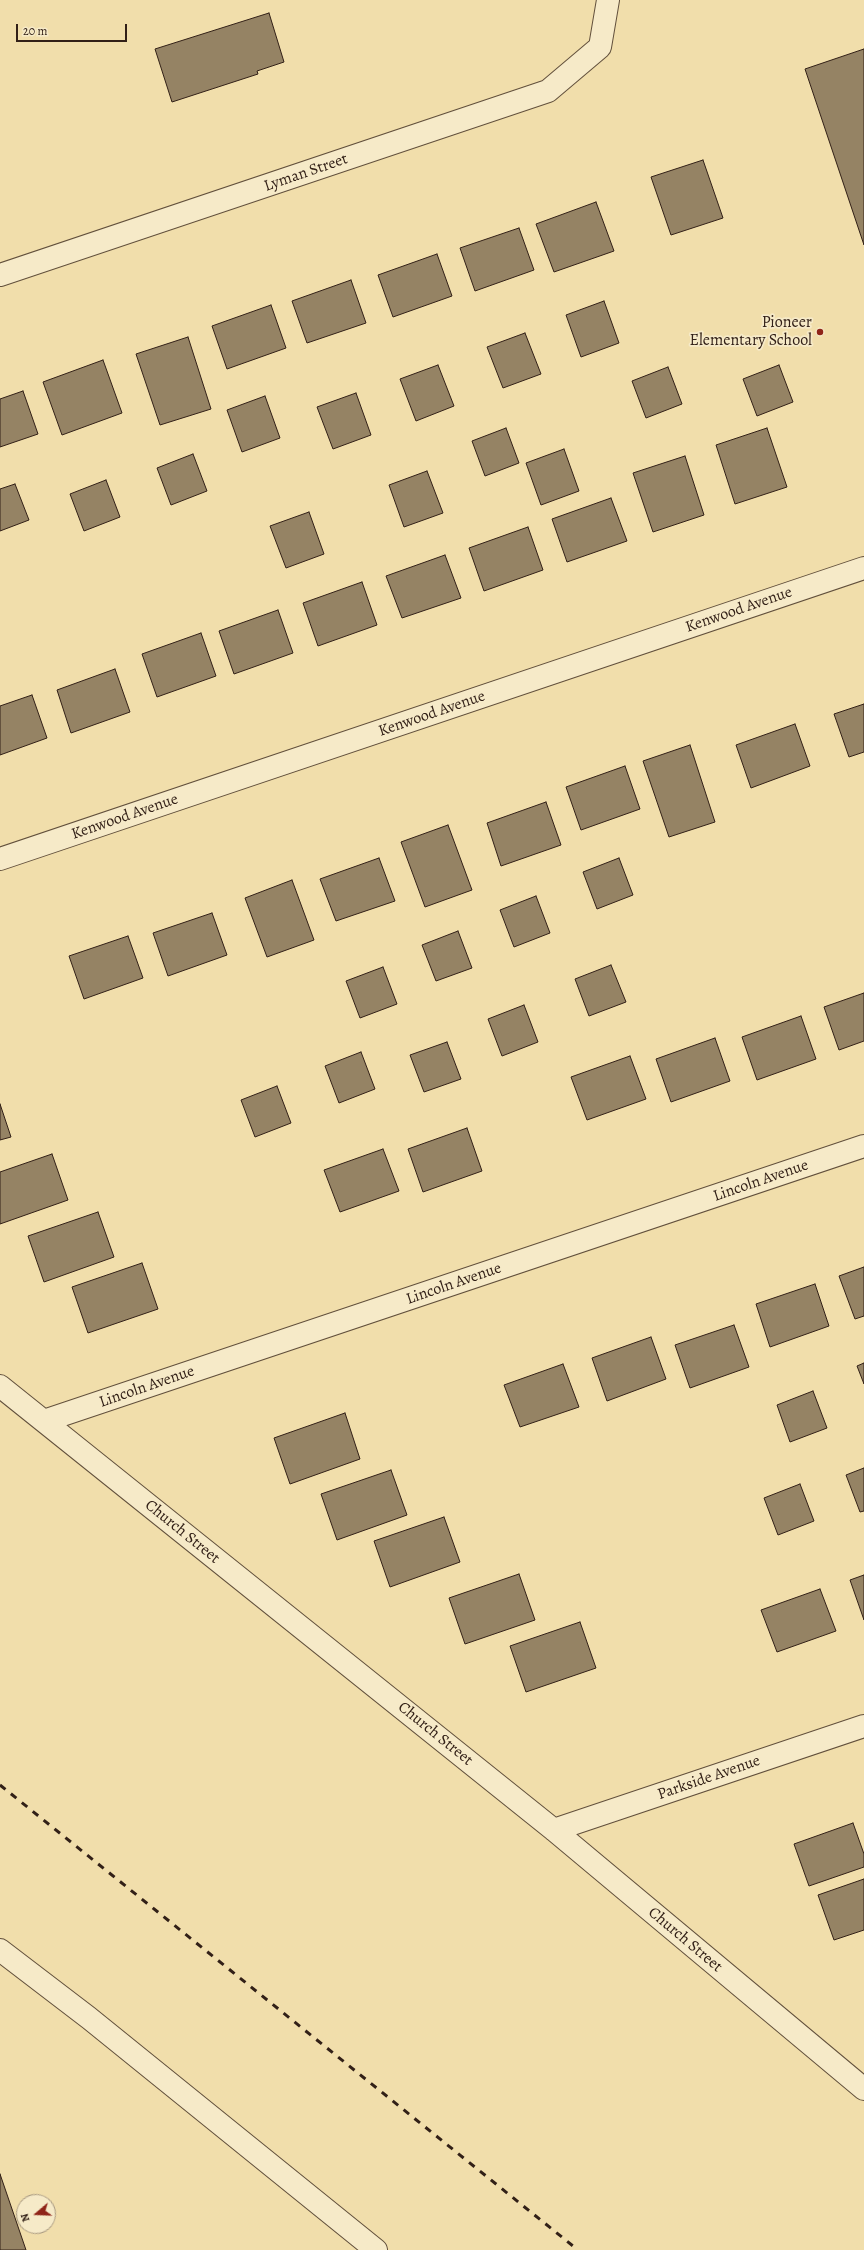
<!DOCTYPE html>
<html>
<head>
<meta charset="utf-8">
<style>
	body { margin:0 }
	#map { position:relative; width:864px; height:2250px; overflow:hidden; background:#f1deab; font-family:Alegreya,serif }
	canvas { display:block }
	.north { position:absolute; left:16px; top:2194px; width:40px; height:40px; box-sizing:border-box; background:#f6eac8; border:1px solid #a89981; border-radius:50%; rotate:251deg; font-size:11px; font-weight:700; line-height:16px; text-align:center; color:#322017 }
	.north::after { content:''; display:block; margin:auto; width:14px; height:18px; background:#8f2418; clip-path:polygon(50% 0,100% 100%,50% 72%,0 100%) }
	.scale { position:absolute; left:16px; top:24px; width:111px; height:18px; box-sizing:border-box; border:2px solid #322017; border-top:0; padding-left:5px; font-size:12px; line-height:14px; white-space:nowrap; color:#322017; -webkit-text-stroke:3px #f6eac8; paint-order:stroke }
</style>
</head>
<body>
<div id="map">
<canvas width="864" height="2250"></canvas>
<div class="north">N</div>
<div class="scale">20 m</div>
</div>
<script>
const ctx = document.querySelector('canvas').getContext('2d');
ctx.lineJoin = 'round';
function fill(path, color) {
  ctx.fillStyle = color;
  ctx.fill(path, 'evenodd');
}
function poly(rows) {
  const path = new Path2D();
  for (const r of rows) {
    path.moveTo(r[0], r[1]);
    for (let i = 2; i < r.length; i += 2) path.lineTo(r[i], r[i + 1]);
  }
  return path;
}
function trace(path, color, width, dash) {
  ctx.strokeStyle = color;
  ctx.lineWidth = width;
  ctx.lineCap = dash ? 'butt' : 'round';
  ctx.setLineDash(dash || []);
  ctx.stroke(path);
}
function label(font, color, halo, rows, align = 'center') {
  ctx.font = font + ' Alegreya,serif';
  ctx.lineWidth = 3.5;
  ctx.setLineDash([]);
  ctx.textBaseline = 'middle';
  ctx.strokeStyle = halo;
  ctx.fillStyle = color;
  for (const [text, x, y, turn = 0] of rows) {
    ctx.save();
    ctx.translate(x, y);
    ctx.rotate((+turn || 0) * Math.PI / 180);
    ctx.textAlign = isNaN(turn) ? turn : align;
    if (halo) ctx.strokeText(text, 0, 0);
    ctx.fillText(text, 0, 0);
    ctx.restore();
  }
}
const building = poly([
	[269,13,284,62,257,71,258,74,172,102,155,49,269,13],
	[864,49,864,245,805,69,864,49],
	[703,160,723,218,671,235,651,177,703,160],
	[596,202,614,251,554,272,536,224,596,202],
	[519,228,534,270,475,291,460,248,519,228],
	[437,254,452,296,393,317,378,275,437,254],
	[351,280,366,323,307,343,292,301,351,280],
	[604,301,619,343,581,357,566,315,604,301],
	[271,305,286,348,227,369,212,326,271,305],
	[525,333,541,374,503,388,487,347,525,333],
	[188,337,211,409,160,425,136,354,188,337],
	[103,360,122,413,62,435,43,382,103,360],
	[438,365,454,406,416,421,400,379,438,365],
	[779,365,793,402,757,416,743,379,779,365],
	[668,367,682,404,646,418,632,381,668,367],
	[23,391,38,434,0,447,0,399,23,391],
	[356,393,371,435,333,449,317,407,356,393],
	[265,396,280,438,242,452,227,410,265,396],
	[506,428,519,463,485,476,472,441,506,428],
	[767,428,787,487,735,504,716,445,767,428],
	[564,449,579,491,541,505,526,463,564,449],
	[193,454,207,491,171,505,157,468,193,454],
	[685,456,704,515,653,532,633,473,685,456],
	[427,471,443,513,404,527,389,485,427,471],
	[106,480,120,517,84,531,70,494,106,480],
	[15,484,29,520,0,531,0,489,15,484],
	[611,498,627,541,567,562,552,519,611,498],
	[309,512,324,554,286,568,270,526,309,512],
	[528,527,543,570,484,591,469,548,528,527],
	[445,555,461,598,402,618,386,576,445,555],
	[362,582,377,625,318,646,303,603,362,582],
	[278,610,293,653,234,674,219,631,278,610],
	[201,633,216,676,157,697,142,654,201,633],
	[115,669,130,712,71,733,57,690,115,669],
	[32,695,47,738,0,755,0,706,32,695],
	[864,704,864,752,849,757,834,714,864,704],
	[795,724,810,766,751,788,736,745,795,724],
	[690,745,715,822,669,837,643,761,690,745],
	[625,766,640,809,581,830,566,787,625,766],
	[546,802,561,845,501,866,487,823,546,802],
	[448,825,472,890,425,907,401,842,448,825],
	[379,858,395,901,336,921,320,879,379,858],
	[619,858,633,895,597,909,583,872,619,858],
	[292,880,314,940,267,957,245,898,292,880],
	[536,896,550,933,514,947,500,910,536,896],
	[212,913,227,955,168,976,153,933,212,913],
	[458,931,472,968,436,981,422,945,458,931],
	[128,936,143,978,84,999,69,956,128,936],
	[611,965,626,1002,589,1016,575,979,611,965],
	[383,967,397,1004,360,1018,346,981,383,967],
	[864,993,864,1041,839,1050,824,1007,864,993],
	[524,1005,538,1042,502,1056,488,1019,524,1005],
	[801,1016,816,1059,757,1080,742,1037,801,1016],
	[715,1038,730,1081,671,1102,656,1059,715,1038],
	[447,1042,461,1079,424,1092,410,1055,447,1042],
	[361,1052,375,1089,339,1103,325,1066,361,1052],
	[630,1056,646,1099,587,1120,571,1077,630,1056],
	[277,1086,291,1123,255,1137,241,1100,277,1086],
	[0,1104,11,1137,0,1140,0,1104],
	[467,1128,482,1171,423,1192,408,1149,467,1128],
	[383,1149,399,1191,340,1212,324,1170,383,1149],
	[52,1154,68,1200,0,1224,0,1172,52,1154],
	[98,1212,114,1257,44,1282,28,1236,98,1212],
	[142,1263,158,1309,88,1333,72,1287,142,1263],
	[864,1267,864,1316,855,1319,839,1276,864,1267],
	[815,1284,829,1326,770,1347,756,1304,815,1284],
	[734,1325,749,1367,690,1388,675,1345,734,1325],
	[651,1337,666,1379,607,1401,592,1358,651,1337],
	[864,1363,864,1384,857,1366,864,1363],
	[563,1364,579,1407,520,1427,504,1385,563,1364],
	[813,1391,827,1428,790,1442,777,1405,813,1391],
	[345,1413,360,1459,290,1484,274,1438,345,1413],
	[864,1468,864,1511,860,1512,846,1475,864,1468],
	[391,1470,407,1515,337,1540,321,1494,391,1470],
	[800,1484,814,1521,778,1535,764,1498,800,1484],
	[444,1517,460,1562,390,1587,374,1541,444,1517],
	[519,1574,535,1620,465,1644,449,1598,519,1574],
	[864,1575,864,1620,850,1580,864,1575],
	[820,1589,836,1631,777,1652,761,1610,820,1589],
	[580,1622,596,1668,526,1692,510,1646,580,1622],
	[853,1823,864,1854,864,1867,809,1886,794,1844,853,1823],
	[864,1879,864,1930,834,1940,818,1895,864,1879],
	[0,2174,26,2250,0,2250,0,2174]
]);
fill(building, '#958364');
trace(building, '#322017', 1);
const minor = poly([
	[0,275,548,91,600,47,608,0],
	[0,859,864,568],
	[0,1386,554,1830,864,2089],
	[44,1421,864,1146],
	[554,1830,864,1726],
	[0,1950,89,2018,376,2250]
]);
trace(minor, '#62503c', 24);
trace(minor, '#f6eac8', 22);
trace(poly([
	[0,1785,578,2250]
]), '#322017', 3, [7, 7]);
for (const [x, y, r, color] of [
	[820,332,4,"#8f2418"]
]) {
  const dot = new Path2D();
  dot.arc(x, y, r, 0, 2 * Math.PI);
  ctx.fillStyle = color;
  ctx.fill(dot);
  trace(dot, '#f6eac8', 1.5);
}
label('16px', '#322017', '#f6eac8', [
	["Lyman Street",306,173,-19],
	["Kenwood Avenue",739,610,-19],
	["Kenwood Avenue",432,714,-19],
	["Kenwood Avenue",125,817,-19],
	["Lincoln Avenue",761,1181,-19],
	["Lincoln Avenue",454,1284,-19],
	["Lincoln Avenue",147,1387,-19],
	["Church Street",182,1532,39],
	["Church Street",435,1734,39],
	["Parkside Avenue",709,1778,-19],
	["Church Street",685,1940,40]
]);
label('16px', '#322017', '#f6eac8', [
	["Pioneer",812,323],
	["Elementary School",812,341]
], 'right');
</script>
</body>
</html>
